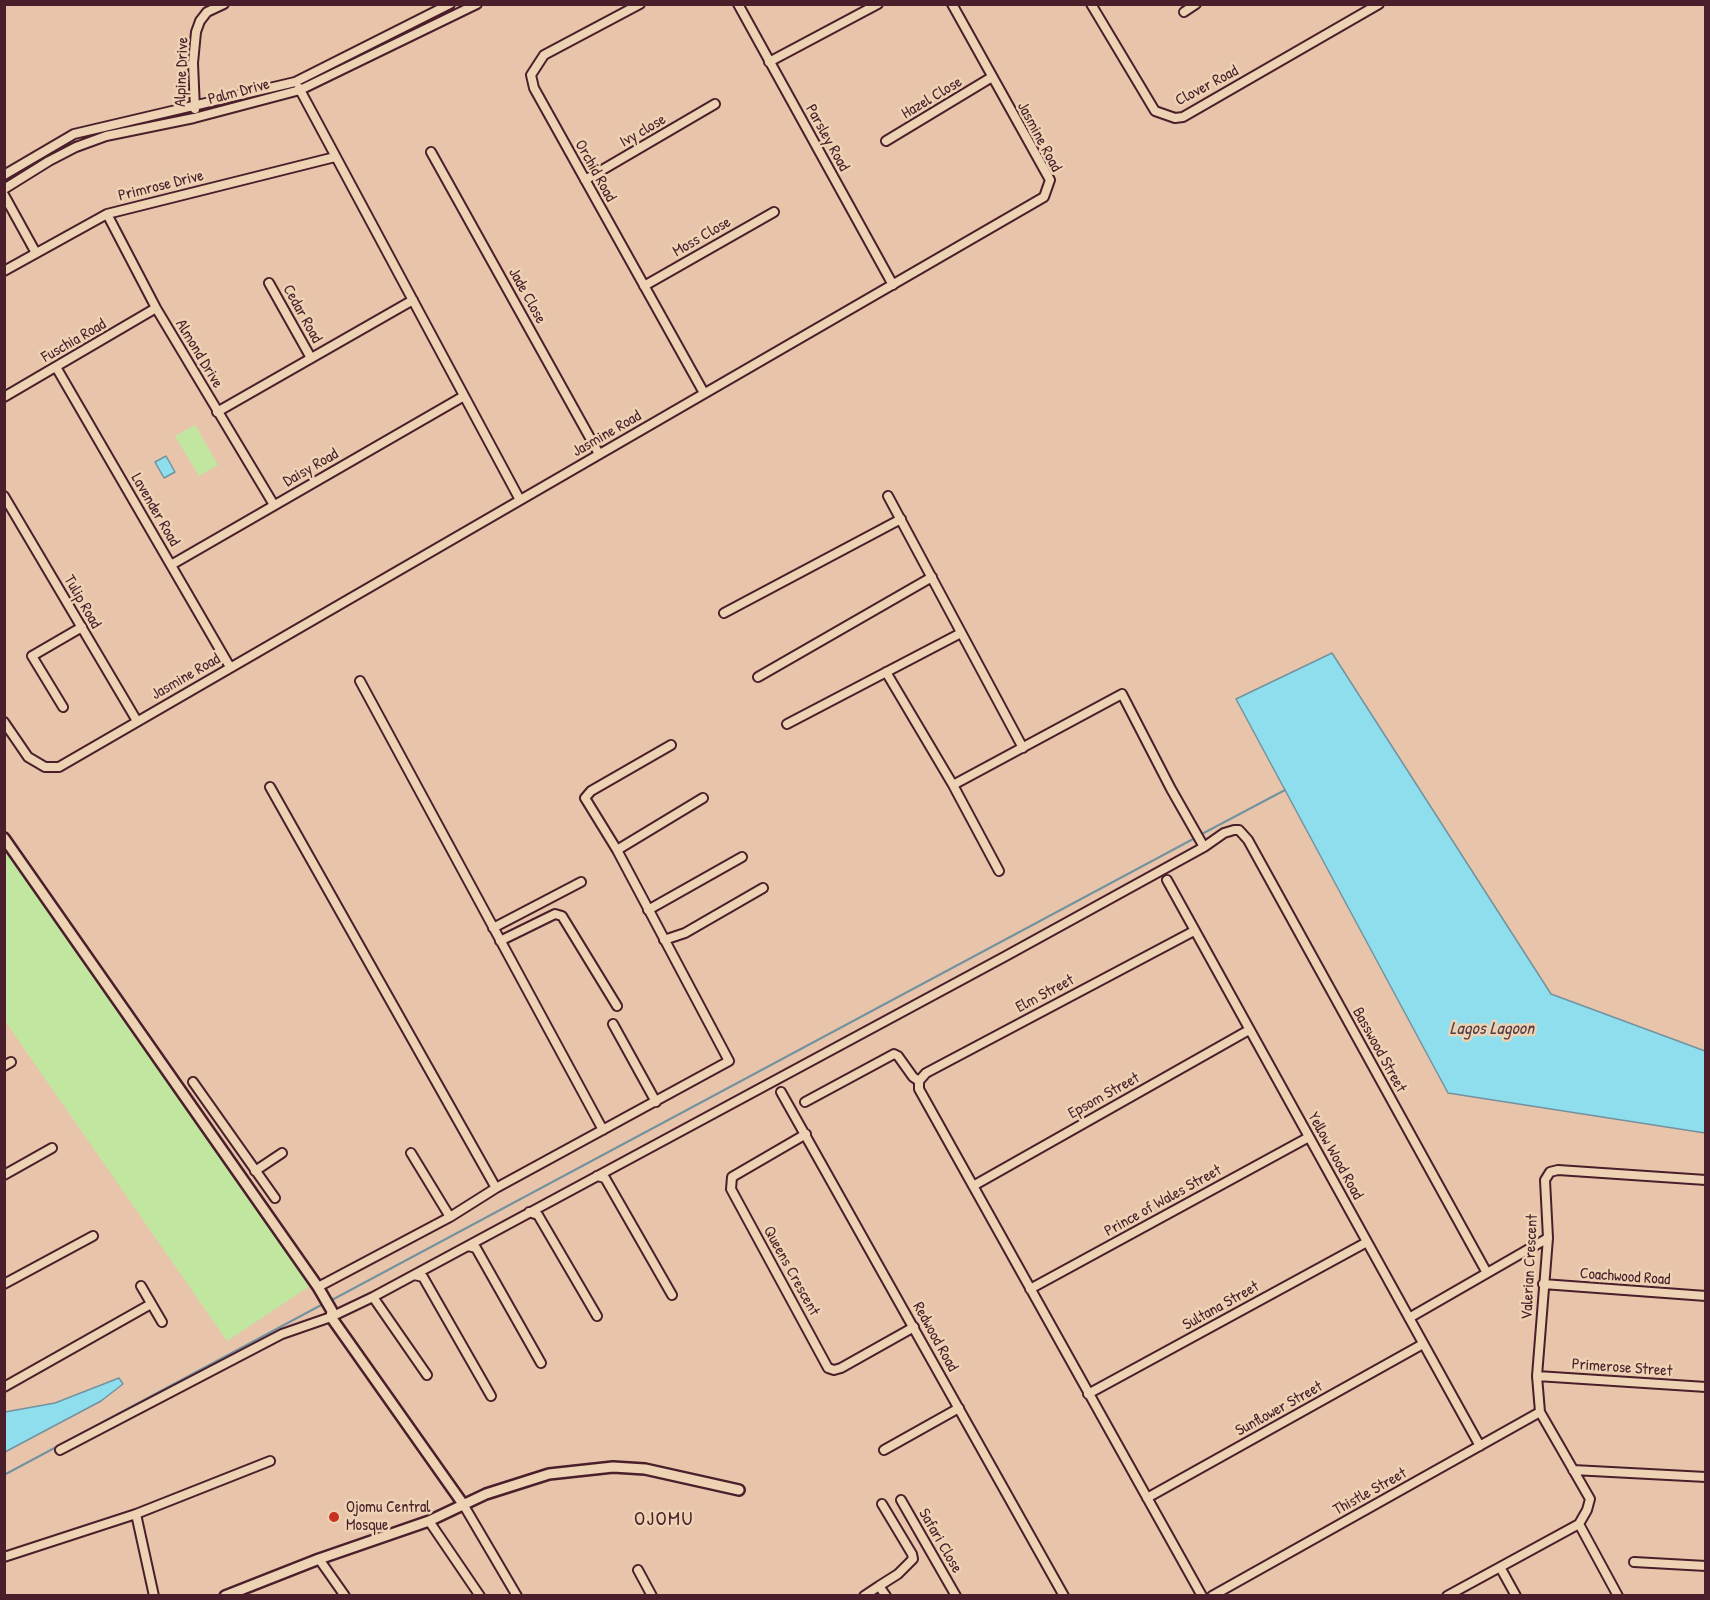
<!DOCTYPE html>
<html>
<head>
<meta charset="utf-8">
<style>
	body { margin:0 }
	#map { position:relative; width:1710px; height:1600px; overflow:hidden; background:#e8c5aa; font-family:"Patrick Hand",sans-serif }
	canvas { display:block }
	.frame { position:absolute; inset:0; border:6px solid #4a1f2b; pointer-events:none }
</style>
</head>
<body>
<div id="map">
<canvas width="1710" height="1600"></canvas>
<div class="frame"></div>
</div>
<script>
const ctx = document.querySelector('canvas').getContext('2d');
ctx.lineJoin = 'round';
function fill(path, color) {
  ctx.fillStyle = color;
  ctx.fill(path, 'evenodd');
}
function poly(rows) {
  const path = new Path2D();
  for (const r of rows) {
    path.moveTo(r[0], r[1]);
    for (let i = 2; i < r.length; i += 2) path.lineTo(r[i], r[i + 1]);
  }
  return path;
}
function trace(path, color, width, dash) {
  ctx.strokeStyle = color;
  ctx.lineWidth = width;
  ctx.lineCap = dash ? 'butt' : 'round';
  ctx.setLineDash(dash || []);
  ctx.stroke(path);
}
function label(font, color, halo, rows, align = 'center') {
  ctx.font = font + ' "Patrick Hand",sans-serif';
  ctx.lineWidth = 5;
  ctx.setLineDash([]);
  ctx.textBaseline = 'middle';
  ctx.strokeStyle = halo;
  ctx.fillStyle = color;
  for (const [text, x, y, turn = 0] of rows) {
    ctx.save();
    ctx.translate(x, y);
    ctx.rotate((+turn || 0) * Math.PI / 180);
    ctx.textAlign = isNaN(turn) ? turn : align;
    if (halo) ctx.strokeText(text, 0, 0);
    ctx.fillText(text, 0, 0);
    ctx.restore();
  }
}
fill(poly([
	[195,425,218,465,199,476,175,436],
	[4,831,24,868,319,1280,227,1341,5,1021]
]), '#c0e6a0');
const water = poly([
	[166,456,175,472,164,478,155,462,166,456],
	[1332,653,1551,994,1705,1051,1705,1133,1448,1093,1236,699,1332,653],
	[119,1378,123,1384,101,1401,5,1452,5,1412,55,1403,119,1378]
]);
fill(water, '#8fdeed');
trace(water, '#73929f', 1.5);
trace(poly([
	[1200,835,1285,790],
	[330,1301,1195,838],
	[4,1475,325,1303]
]), '#73929f', 2);
const minor = poly([
	[640,4,544,55,531,75,534,88,704,393],
	[738,4,893,285],
	[1091,4,1155,111,1175,118,1183,117,1379,4],
	[1184,12,1196,4],
	[769,62,878,4],
	[299,88,520,500],
	[195,109,193,63,196,32,200,21,207,12,224,4],
	[886,141,992,77],
	[431,152,599,454],
	[4,175,74,134,295,82,450,4],
	[585,180,715,104],
	[4,189,49,161,76,147,106,136,194,118,300,90,477,4],
	[4,195,36,253],
	[107,214,156,308,274,505],
	[4,271,107,214,335,157],
	[269,283,311,358],
	[644,286,774,212],
	[56,367,230,667],
	[4,397,156,308],
	[217,412,413,300],
	[4,496,137,721],
	[888,496,1023,748],
	[171,565,464,396],
	[724,613,901,519],
	[886,672,953,785,999,871],
	[758,677,932,577],
	[360,681,603,1130],
	[63,707,32,656,82,627],
	[4,722,28,757,45,767,59,767,1044,197,1050,180,952,4],
	[787,724,961,633],
	[953,785,1122,694,1171,789,1204,847],
	[270,787,496,1188],
	[617,850,703,798],
	[1167,880,1480,1446],
	[648,910,742,857],
	[493,928,581,882],
	[1194,931,926,1073,919,1081,919,1089,1202,1596],
	[664,940,685,933,763,888],
	[500,941,555,914,562,916,617,1006],
	[613,1024,656,1102],
	[4,1066,11,1062],
	[193,1082,275,1198],
	[781,1092,1064,1596],
	[805,1102,894,1054,898,1056,913,1077,919,1081],
	[806,1134,732,1177,731,1189,828,1368,834,1370,841,1368,914,1327],
	[411,1153,450,1217],
	[255,1171,282,1153],
	[4,1175,52,1148],
	[597,1176,605,1178,672,1295],
	[973,1186,1249,1030],
	[529,1212,538,1215,597,1316],
	[468,1246,476,1248,541,1363],
	[414,1275,423,1277,491,1396],
	[4,1284,93,1236],
	[1543,1284,1706,1296],
	[141,1286,162,1322],
	[318,1287,450,1217,496,1188,729,1061,617,850,585,798,591,791,671,745],
	[1030,1289,1309,1137],
	[373,1297,427,1375],
	[1409,1318,1548,1238],
	[1537,1376,1706,1387],
	[4,1387,151,1304],
	[1088,1394,1367,1242],
	[60,1450,282,1334,331,1317,373,1297,1004,957,1204,847,1224,833,1234,830,1239,830,1248,840,1487,1273],
	[884,1450,959,1408],
	[1573,1470,1706,1477],
	[1147,1498,1423,1344],
	[901,1500,956,1596],
	[463,1504,517,1596],
	[136,1514,154,1596],
	[429,1521,480,1596],
	[4,1557,136,1514,270,1461],
	[319,1559,345,1596],
	[1634,1562,1706,1566],
	[1500,1567,1516,1596],
	[638,1570,652,1596],
	[879,1586,898,1574,913,1559,912,1554,882,1504],
	[864,1596,879,1586,886,1596],
	[1212,1596,1540,1412],
	[1447,1596,1579,1524],
	[1618,1596,1579,1524,1587,1510,1590,1499,1540,1412,1537,1376,1548,1238,1545,1180,1550,1172,1558,1170,1706,1180]
]);
const tertiary = poly([
	[4,838,318,1287,332,1311,331,1317,463,1504],
	[225,1596,319,1559,429,1521,486,1494,549,1474,613,1467,645,1469,739,1490]
]);
trace(minor, '#4a1f2b', 12);
trace(tertiary, '#4a1f2b', 14);
trace(minor, '#edd2b4', 8);
trace(tertiary, '#edd2b4', 9);
for (const [x, y, r, color] of [
	[334,1517,6,"#c8321e"]
]) {
  const dot = new Path2D();
  dot.arc(x, y, r, 0, 2 * Math.PI);
  ctx.fillStyle = color;
  ctx.fill(dot);
  trace(dot, '#edd2b4', 2);
}
label('16px', '#4a1f2b', '#edd2b4', [
	["Alpine Drive",182,72,-88],
	["Clover Road",1207,86,-28],
	["Palm Drive",239,92,-15],
	["Hazel Close",932,98,-31],
	["Ivy close",643,131,-30],
	["Jasmine Road",1039,137,62],
	["Parsley Road",827,138,61],
	["Orchid Road",595,171,61],
	["Primrose Drive",161,186,-14],
	["Moss Close",702,237,-30],
	["Jade Close",527,296,61],
	["Cedar Road",302,314,61],
	["Fuschia Road",74,341,-30],
	["Almond Drive",199,354,59],
	["Jasmine Road",607,434,-30],
	["Daisy Road",311,468,-30],
	["Lavender Road",155,510,60],
	["Tulip Road",82,602,60],
	["Jasmine Road",186,677,-30],
	["Elm Street",1045,994,-28],
	["Basswood Street",1379,1050,61],
	["Epsom Street",1104,1096,-29],
	["Yellow Wood Road",1335,1156,61],
	["Prince of Wales Street",1163,1201,-29],
	["Valerian Crescent",1530,1267,-87],
	["Queens Crescent",791,1271,61],
	["Coachwood Road",1625,1277,4],
	["Sultana Street",1221,1306,-29],
	["Redwood Road",935,1337,61],
	["Primerose Street",1622,1368,4],
	["Sunflower Street",1279,1409,-29],
	["Thistle Street",1370,1492,-29],
	["Safari Close",940,1541,60]
]);
label('16px', '#4a1f2b', '#edd2b4', [
	["Ojomu Central",346,1508],
	["Mosque",346,1526]
], 'left');
label('italic 18px', '#543c48', '#edd2b4', [
	["Lagos Lagoon",1492,1029]
]);
ctx.letterSpacing = '1.5px';
label('20px', '#4a1f2b', '#edd2b4', [
	["OJOMU",664,1520]
]);
ctx.letterSpacing = '0px';
</script>
</body>
</html>
